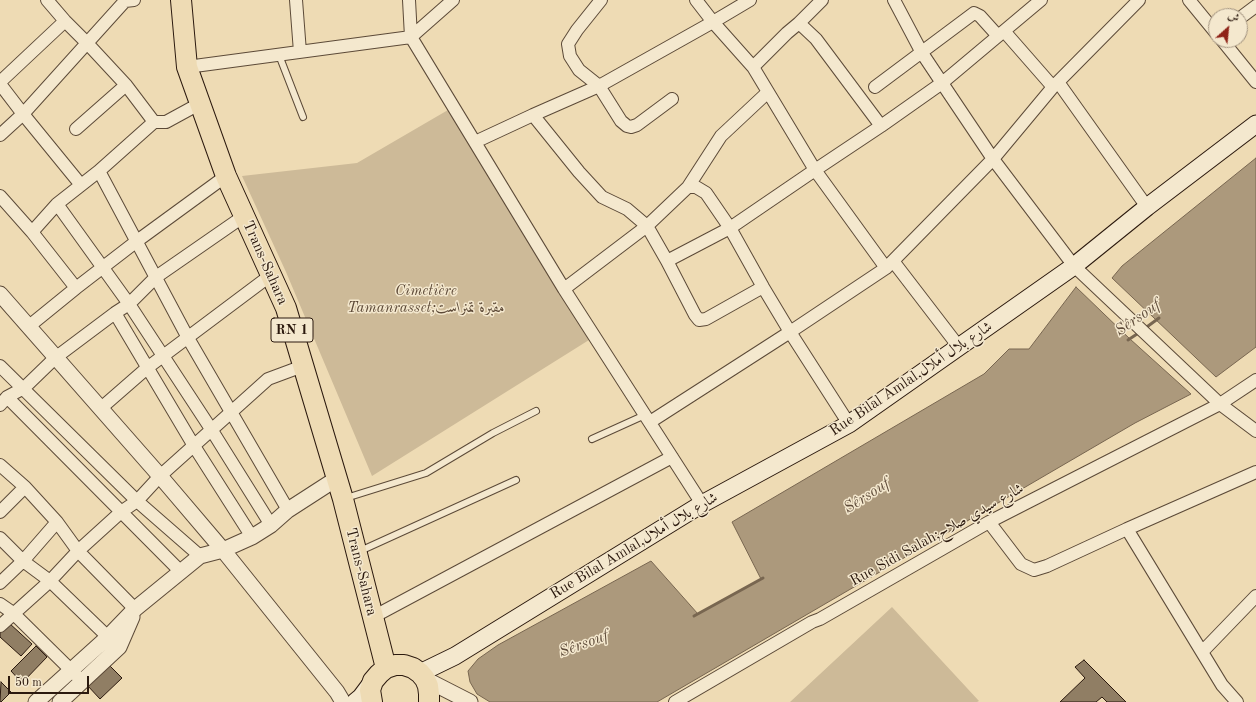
<!DOCTYPE html>
<html>
<head>
<meta charset="utf-8">
<style>
	body { margin:0 }
	#map { position:relative; width:1256px; height:702px; overflow:hidden; background:#eedbb4; font-family:"Old Standard TT",Amiri,serif }
	canvas { display:block }
	.north { position:absolute; left:1208px; top:8px; width:40px; height:40px; box-sizing:border-box; background:#f4e8ce; border:1px solid #a49581; border-radius:50%; rotate:27deg; font-size:11px; font-weight:700; line-height:16px; text-align:center; color:#2b190e }
	.north::after { content:''; display:block; margin:auto; width:14px; height:18px; background:#8f2418; clip-path:polygon(50% 0,100% 100%,50% 72%,0 100%) }
	.scale { position:absolute; left:8px; top:676px; width:81px; height:18px; box-sizing:border-box; border:2px solid #2b190e; border-top:0; padding-left:5px; font-size:12px; line-height:14px; white-space:nowrap; color:#2b190e; -webkit-text-stroke:3px #f4e8ce; paint-order:stroke }
</style>
</head>
<body>
<div id="map">
<canvas width="1256" height="702"></canvas>
<div class="north">ش</div>
<div class="scale">50 m</div>
</div>
<script>
const ctx = document.querySelector('canvas').getContext('2d');
ctx.lineJoin = 'round';
function fill(path, color) {
  ctx.fillStyle = color;
  ctx.fill(path, 'evenodd');
}
function poly(rows) {
  const path = new Path2D();
  for (const r of rows) {
    path.moveTo(r[0], r[1]);
    for (let i = 2; i < r.length; i += 2) path.lineTo(r[i], r[i + 1]);
  }
  return path;
}
function trace(path, color, width, dash) {
  ctx.strokeStyle = color;
  ctx.lineWidth = width;
  ctx.lineCap = dash ? 'butt' : 'round';
  ctx.setLineDash(dash || []);
  ctx.stroke(path);
}
function label(font, color, halo, rows, align = 'center') {
  ctx.font = font + ' "Old Standard TT",Amiri,serif';
  ctx.lineWidth = 3;
  ctx.setLineDash([]);
  ctx.textBaseline = 'middle';
  ctx.strokeStyle = halo;
  ctx.fillStyle = color;
  for (const [text, x, y, turn = 0] of rows) {
    ctx.save();
    ctx.translate(x, y);
    ctx.rotate((+turn || 0) * Math.PI / 180);
    ctx.textAlign = isNaN(turn) ? turn : align;
    if (halo) ctx.strokeText(text, 0, 0);
    ctx.fillText(text, 0, 0);
    ctx.restore();
  }
}
fill(poly([
	[448,110,589,340,372,476,286,272,242,176,357,163],
	[892,607,979,701,977,702,790,702]
]), '#cdba98');
const water = poly([
	[1256,158,1256,347,1216,377,1112,278,1122,266,1256,158],
	[1076,287,1130,339,1191,394,1135,423,657,702,490,702,477,694,470,682,468,671,478,659,498,645,651,561,698,614,761,579,732,522,984,374,1009,349,1029,349,1076,287]
]);
fill(water, '#ac997c');
trace(water, '#786650', 1);
trace(poly([
	[1144,329,1159,318],
	[1128,340,1140,332],
	[694,616,763,578]
]), '#786650', 3);
const building = poly([
	[9,623,32,644,21,656,0,637,0,633,9,623],
	[36,646,47,657,22,683,11,671,36,646],
	[1084,660,1126,702,1107,702,1102,697,1096,702,1060,702,1085,678,1075,667,1084,660],
	[108,664,122,678,100,699,87,685,108,664],
	[1,682,11,692,1,702,0,702,1,682]
]);
fill(building, '#907e64');
trace(building, '#2b190e', 1);
const service = poly([
	[279,55,303,117],
	[592,439,645,415],
	[346,498,426,473,493,433,536,411],
	[360,551,516,480]
]);
const minor = poly([
	[47,0,65,21,87,43,126,85,154,122,166,122,199,104],
	[296,0,300,52],
	[409,0,411,37,453,0],
	[601,0,577,30,568,44,570,56,579,70,599,86,621,121,627,126,631,127,637,125,672,99],
	[696,0,713,22,750,0],
	[894,0,922,53,942,83,1004,31,1053,87],
	[1189,0,1216,33],
	[1240,18,1256,6],
	[799,23,822,0],
	[1004,31,1041,0],
	[1222,40,1256,82],
	[187,67,411,37,564,289,702,504],
	[753,67,787,33,799,23,816,39,881,126],
	[0,82,65,21],
	[1058,82,1147,207],
	[0,84,23,114,0,135],
	[875,87,974,13,980,16,998,36],
	[533,115,599,86,713,22,753,67,815,170,730,228,763,287,790,332,886,268,993,159,1074,266,1220,404,989,522,820,619,812,622,675,702],
	[76,129,126,85],
	[475,142,533,115,579,172,602,197,627,209,647,226,667,261,695,315,699,320,706,319,763,287],
	[99,171,154,122],
	[81,185,23,114,125,1,134,0],
	[688,187,721,136,768,92],
	[0,196,32,232,76,288,28,327],
	[57,204,129,304,156,277,244,216],
	[32,232,57,204,99,171,188,338,288,510],
	[893,261,959,347],
	[886,268,815,170,881,126,942,83,993,159,1053,87,1139,0],
	[76,288,137,241,226,176],
	[564,289,647,226,688,187,696,187,706,193,730,228,667,261],
	[115,313,129,304,211,429,271,525],
	[0,366,137,501,200,556],
	[1256,380,1220,404,1256,431],
	[7,397,181,572],
	[0,405,7,397,24,388,55,358,115,313,194,446,252,537],
	[100,409,147,368,271,275],
	[650,422,790,332,849,424],
	[0,465,25,487,57,522,78,551,135,609],
	[0,512,25,487],
	[989,522,1021,564,1034,570,1047,566,1127,529],
	[0,538,23,561,50,581,108,637],
	[0,583,23,561,57,522],
	[0,604,13,613,82,681],
	[373,617,672,457],
	[0,626,50,581,78,551,121,512,137,501,160,476,268,379,303,366],
	[1202,652,1256,596],
	[1237,702,1222,685,1127,529,1256,472]
]);
const tertiary = poly([
	[0,294,160,476,223,550,337,692,343,702],
	[425,679,470,702],
	[36,702,108,637,135,609,200,556,223,550,252,537,271,525,288,510,336,479],
	[60,702,119,647,132,617]
]);
const secondary = poly([
	[420,673,455,656,702,504,849,424,1074,266,1147,207,1256,124],
	[355,702,361,697,373,681]
]);
const primary = poly([
	[181,0,187,67,226,176,286,308,343,499,386,668],
	[372,702,370,690,373,681,379,674,386,668,395,665,404,665,413,668,420,673,425,679,428,686,429,694,429,702]
]);
trace(service, '#5c4a38', 8);
trace(minor, '#5c4a38', 14);
trace(tertiary, '#5c4a38', 17);
trace(secondary, '#2b190e', 19);
trace(primary, '#2b190e', 22);
trace(service, '#f4e8ce', 6);
trace(minor, '#f4e8ce', 12);
trace(tertiary, '#f4e8ce', 15);
trace(secondary, '#f4e8ce', 17);
trace(primary, '#eedbb4', 20);
for (const [x, y, w] of [
	[292,330,42]
]) {
  const box = new Path2D();
  box.roundRect(x - w / 2, y - 12, w, 24, 3);
  ctx.fillStyle = '#f4e8ce';
  ctx.fill(box);
  trace(box, '#2b190e', 1);
}
label('bold 14px', '#2b190e', null, [
	["RN 1",292,330]
]);
label('15px', '#2b190e', '#f4e8ce', [
	["Trans-Sahara",265,263,66],
	["Rue Bilal Amlal,شارع بلال أملال",911,379,-34],
	["Rue Sidi Salah;شارع سيدي صلاح",937,535,-29],
	["Rue Bilal Amlal,شارع بلال أملال",634,546,-31],
	["Trans-Sahara",361,572,76]
]);
label('italic 15px', '#5c4937', '#f4e8ce', [
	["Cimetière",426,291],
	["Tamanrasset;مقبرة تمنراست",426,308]
]);
label('italic 16px', '#5f4c3a', '#f4e8ce', [
	["Sêrsouf",1138,318,-35],
	["Sêrsouf",867,496,-33],
	["Sêrsouf",584,644,-20]
]);
</script>
</body>
</html>
